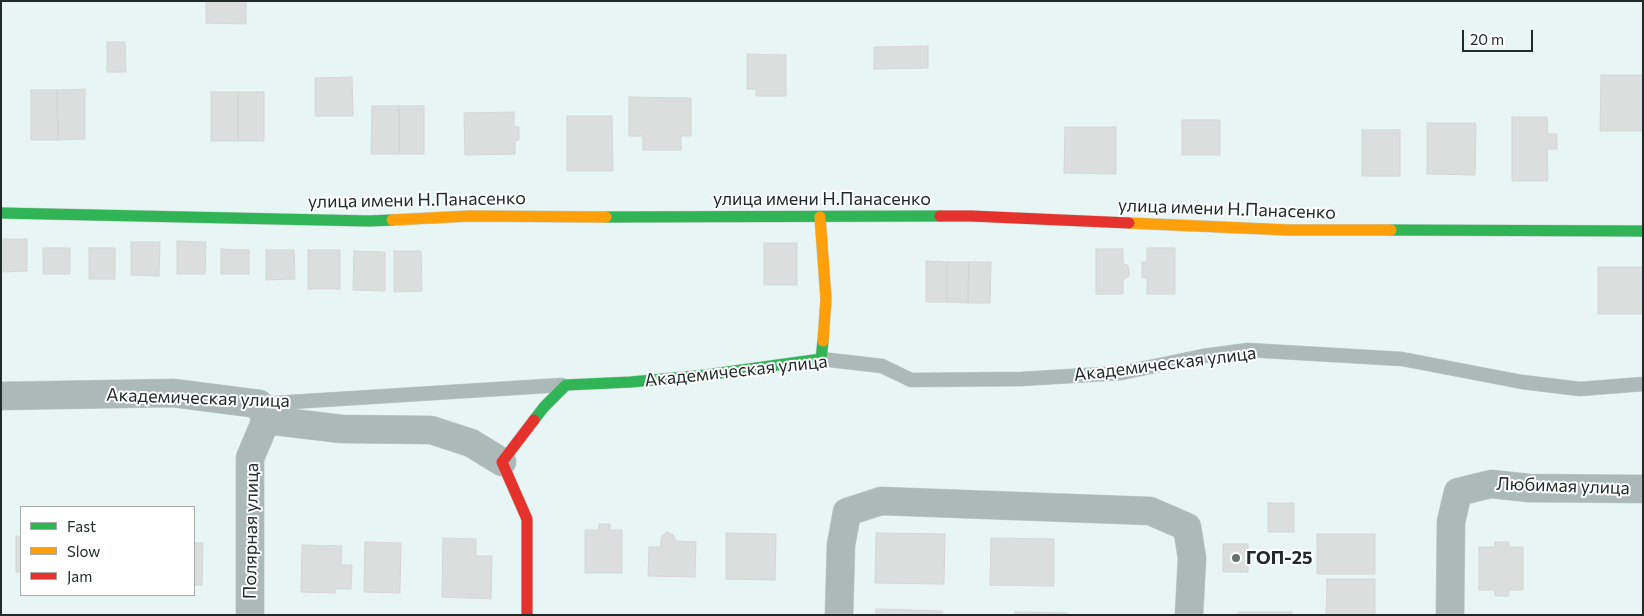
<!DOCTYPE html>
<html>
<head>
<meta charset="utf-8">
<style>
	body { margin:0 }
	#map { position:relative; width:1644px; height:616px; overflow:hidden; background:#e7f6f4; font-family:Commissioner,sans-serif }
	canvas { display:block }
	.frame { position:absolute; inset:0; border:2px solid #202a28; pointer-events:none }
	.legend { position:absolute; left:20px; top:506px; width:175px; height:90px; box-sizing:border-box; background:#fff; border:1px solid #a6aaa9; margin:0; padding:6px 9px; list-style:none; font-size:15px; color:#202a28 }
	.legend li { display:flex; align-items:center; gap:10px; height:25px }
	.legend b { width:25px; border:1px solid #a6aaa9 }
	.scale { position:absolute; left:1462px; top:30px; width:71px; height:22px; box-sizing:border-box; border:2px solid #202a28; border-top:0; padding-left:6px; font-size:15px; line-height:18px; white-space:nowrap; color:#202a28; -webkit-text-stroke:4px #fff; paint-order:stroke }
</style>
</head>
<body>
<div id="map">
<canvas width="1644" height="616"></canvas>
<div class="frame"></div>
<ul class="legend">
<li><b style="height:6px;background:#30b455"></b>Fast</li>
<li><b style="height:6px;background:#ff9f0a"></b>Slow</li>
<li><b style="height:6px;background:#e5322d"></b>Jam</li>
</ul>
<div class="scale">20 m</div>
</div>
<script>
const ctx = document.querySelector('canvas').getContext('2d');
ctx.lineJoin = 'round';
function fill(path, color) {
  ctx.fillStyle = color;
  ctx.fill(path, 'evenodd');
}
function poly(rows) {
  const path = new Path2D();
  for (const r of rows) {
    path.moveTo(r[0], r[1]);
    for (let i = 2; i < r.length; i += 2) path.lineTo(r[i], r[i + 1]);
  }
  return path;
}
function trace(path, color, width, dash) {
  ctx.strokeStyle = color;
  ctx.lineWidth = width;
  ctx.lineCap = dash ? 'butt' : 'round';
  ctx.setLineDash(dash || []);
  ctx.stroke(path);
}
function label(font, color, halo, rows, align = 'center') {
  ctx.font = font + ' Commissioner,sans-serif';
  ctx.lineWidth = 4;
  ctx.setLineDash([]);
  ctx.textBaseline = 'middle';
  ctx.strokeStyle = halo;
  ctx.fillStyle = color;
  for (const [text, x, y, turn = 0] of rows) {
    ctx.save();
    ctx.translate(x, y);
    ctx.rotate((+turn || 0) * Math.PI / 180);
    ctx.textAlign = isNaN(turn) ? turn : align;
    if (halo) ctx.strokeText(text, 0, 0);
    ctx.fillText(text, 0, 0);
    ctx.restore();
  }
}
const building = poly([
	[206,1,246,1,246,24,206,23,206,1],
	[107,42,125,42,126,72,107,72,107,42],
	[928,46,928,68,874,69,874,47,928,46],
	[747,54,786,55,786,96,756,96,756,89,747,89,747,54],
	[1601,75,1643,75,1643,131,1600,131,1601,75],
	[352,77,353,116,315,116,315,78,352,77],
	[85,89,85,139,58,140,57,90,85,89],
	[31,90,57,90,58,140,31,140,31,90],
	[211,92,238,92,238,141,211,141,211,92],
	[238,92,264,92,264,141,238,141,238,92],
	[629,97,691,98,691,136,681,136,681,150,643,150,643,136,629,136,629,97],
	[372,106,399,106,399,154,371,154,372,106],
	[399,106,424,106,424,154,399,154,399,106],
	[514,112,514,127,519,127,519,140,515,141,515,154,465,155,464,113,514,112],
	[567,116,612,116,613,171,567,171,567,116],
	[1512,117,1547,117,1548,134,1557,134,1557,149,1547,149,1548,181,1512,181,1512,117],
	[1182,120,1220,120,1220,155,1182,155,1182,120],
	[1427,123,1476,123,1475,175,1427,174,1427,123],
	[1065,127,1116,127,1116,174,1064,173,1065,127],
	[1362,130,1400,130,1400,176,1362,176,1362,130],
	[3,239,27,239,27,271,3,272,3,239],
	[177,241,206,242,205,274,177,274,177,241],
	[131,242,160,242,159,276,131,275,131,242],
	[764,243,797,243,797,285,764,285,764,243],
	[43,248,70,248,70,274,43,274,43,248],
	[89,248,115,248,115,279,89,279,89,248],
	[1147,248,1175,248,1175,294,1147,294,1147,278,1142,278,1142,262,1147,262,1147,248],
	[221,249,249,250,249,274,221,274,221,249],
	[1096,249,1123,249,1123,263,1128,266,1129,271,1129,276,1123,280,1123,294,1096,294,1096,249],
	[266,250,294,250,295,279,266,280,266,250],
	[308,250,340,250,340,289,308,289,308,250],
	[354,251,385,252,385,291,353,290,354,251],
	[394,251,421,251,422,291,394,292,394,251],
	[926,261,947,262,947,302,926,302,926,261],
	[947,262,969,262,968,303,947,302,947,262],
	[969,262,991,262,990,303,968,303,969,262],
	[1598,267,1643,267,1643,314,1598,314,1598,267],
	[1268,503,1294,503,1294,532,1268,532,1268,503],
	[599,524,610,524,610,530,622,530,622,573,585,573,585,530,599,530,599,524],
	[667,532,673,535,676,541,696,542,695,577,648,576,649,547,660,547,662,536,667,532],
	[726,533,776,534,775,580,726,579,726,533],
	[876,533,945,534,944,584,875,583,876,533],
	[1317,534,1375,534,1375,574,1317,574,1317,534],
	[16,536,21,537,21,572,16,572,16,536],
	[443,538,476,539,476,556,492,556,491,599,442,597,443,538],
	[991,538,1054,539,1054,586,990,585,991,538],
	[365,542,401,543,400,593,364,592,365,542],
	[1495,542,1509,542,1509,547,1523,547,1523,590,1509,590,1509,596,1495,596,1495,590,1479,590,1479,547,1495,547,1495,542],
	[194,543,203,543,202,585,194,585,194,543],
	[1223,544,1248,544,1248,572,1223,572,1223,544],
	[302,545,342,546,341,565,352,565,351,589,335,589,335,593,301,592,302,545],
	[1327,579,1375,579,1375,615,1326,615,1327,579],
	[876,609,943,611,942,615,876,615,876,609],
	[1015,612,1068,613,1068,615,1015,615,1015,612],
	[1238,612,1292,612,1292,615,1238,615,1238,612]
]);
fill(building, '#dcdedd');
trace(building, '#d4d6d5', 1);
const lane = poly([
	[821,359,882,366,911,380,1021,379,1121,373,1203,356,1248,350,1402,359,1522,382,1580,389,1643,384],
	[259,404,562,385]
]);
const street = poly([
	[1,396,173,393,259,404,266,420],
	[266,420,342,429,431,430,471,443,502,462],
	[250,615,250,458,266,420],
	[839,615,841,545,847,512,881,501,1150,511,1187,527,1192,558,1189,615],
	[1450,615,1451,522,1458,492,1491,484,1529,488,1643,489]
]);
const fast = poly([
	[1,213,369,221,392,220],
	[606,217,940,216],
	[1391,230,1643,231],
	[534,420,544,407,566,385,631,382,706,375,821,359,823,341]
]);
const slow = poly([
	[820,217,826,299,823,341],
	[392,220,470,216,606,217],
	[1129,223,1288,230,1391,230]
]);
const jam = poly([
	[940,216,971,216,1129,223],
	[527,615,527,519,502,462,534,420]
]);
trace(lane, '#c5d0ce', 15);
trace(street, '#c5d0ce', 29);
trace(fast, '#c5d0ce', 12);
trace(slow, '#c5d0ce', 12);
trace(jam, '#c5d0ce', 12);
trace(lane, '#abbab8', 14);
trace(street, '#abbab8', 28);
trace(fast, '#30b455', 11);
trace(slow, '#ff9f0a', 11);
trace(jam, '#e5322d', 11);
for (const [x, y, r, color] of [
	[1236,558,5,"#66716f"]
]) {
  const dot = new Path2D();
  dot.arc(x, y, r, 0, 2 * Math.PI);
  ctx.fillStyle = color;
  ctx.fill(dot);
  trace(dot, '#fff', 2);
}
label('18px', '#202a28', '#fff', [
	["улица имени Н.Панасенко",822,199],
	["улица имени Н.Панасенко",417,200,-1],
	["улица имени Н.Панасенко",1227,209,2],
	["Академическая улица",1165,364,-7],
	["Академическая улица",736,371,-6],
	["Академическая улица",198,398,2],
	["Любимая улица",1563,486,2],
	["Полярная улица",251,531,-89]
]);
label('bold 18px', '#202a28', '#fff', [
	["ГОП-25",1246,558]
], 'left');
</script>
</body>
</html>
